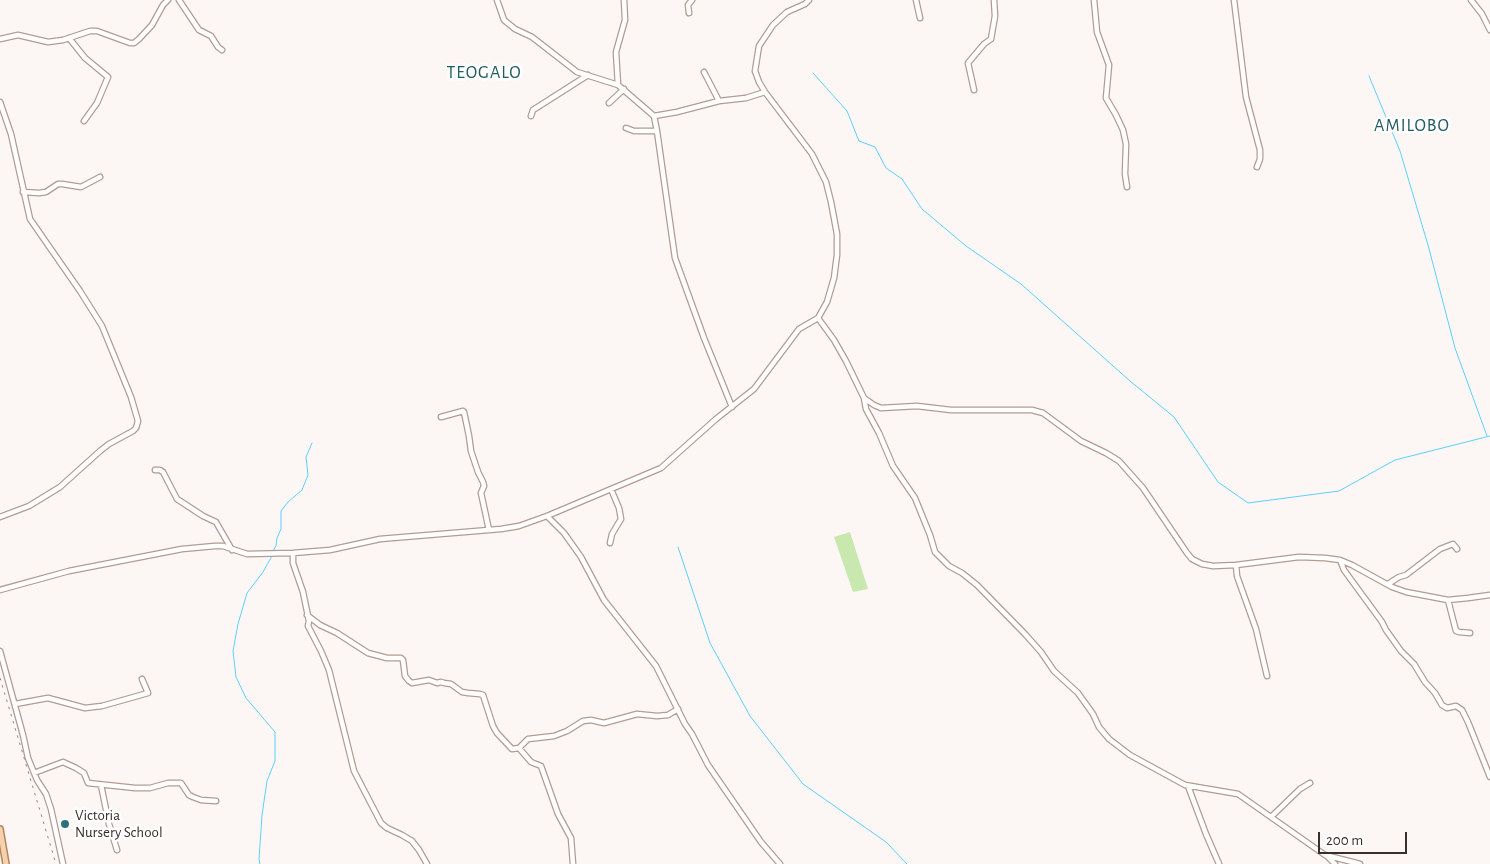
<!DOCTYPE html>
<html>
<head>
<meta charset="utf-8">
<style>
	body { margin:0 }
	#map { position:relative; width:1490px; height:864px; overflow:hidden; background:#fcf7f5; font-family:"Alegreya Sans",sans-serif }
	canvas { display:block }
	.scale { position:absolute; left:1318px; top:832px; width:89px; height:22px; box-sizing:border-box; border:2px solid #382f2b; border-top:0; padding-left:6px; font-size:15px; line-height:18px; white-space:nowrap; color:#382f2b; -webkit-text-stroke:4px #fff; paint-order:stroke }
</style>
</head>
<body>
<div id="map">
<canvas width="1490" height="864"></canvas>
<div class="scale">200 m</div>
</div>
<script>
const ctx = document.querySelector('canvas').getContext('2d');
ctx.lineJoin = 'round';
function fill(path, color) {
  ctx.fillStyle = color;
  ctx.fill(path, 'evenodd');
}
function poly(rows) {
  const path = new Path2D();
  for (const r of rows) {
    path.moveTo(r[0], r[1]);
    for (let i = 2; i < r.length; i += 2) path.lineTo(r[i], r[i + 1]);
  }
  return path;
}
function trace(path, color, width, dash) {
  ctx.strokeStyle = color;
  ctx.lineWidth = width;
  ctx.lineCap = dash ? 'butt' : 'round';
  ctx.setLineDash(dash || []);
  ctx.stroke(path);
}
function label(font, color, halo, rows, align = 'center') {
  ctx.font = font + ' "Alegreya Sans",sans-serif';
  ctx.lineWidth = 5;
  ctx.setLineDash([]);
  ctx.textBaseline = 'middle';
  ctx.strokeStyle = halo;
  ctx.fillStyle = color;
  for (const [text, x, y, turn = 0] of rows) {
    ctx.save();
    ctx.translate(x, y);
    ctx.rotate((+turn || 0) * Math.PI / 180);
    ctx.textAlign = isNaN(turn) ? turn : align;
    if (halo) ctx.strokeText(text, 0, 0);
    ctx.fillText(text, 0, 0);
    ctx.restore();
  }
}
fill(poly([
	[850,532,868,589,853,592,834,537]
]), '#c9e8b0');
trace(poly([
	[813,73,847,111,859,141,875,147,886,168,902,179,922,209,966,246,1021,284,1130,381,1174,417,1218,482,1248,503,1339,491,1395,460,1490,436],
	[1369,76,1400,151,1428,245,1455,348,1487,436],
	[678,547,710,643,750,716,803,784,886,842,907,864],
	[273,551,276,546,277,538,281,529,281,511,288,502,302,490,308,475,306,457,312,443],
	[260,864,259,859,262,815,267,781,275,761,275,732,246,698,236,677,233,651,238,624,247,593,263,572,272,556]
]), '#5dcffb', 1);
const minor = poly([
	[179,0,199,30,211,36,218,47,222,50],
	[497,0,504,20,515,29,532,37,577,72,618,85,654,116,657,131,675,258,704,338,732,407],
	[916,0,920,18],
	[1094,0,1097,32,1109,65,1106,98,1116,115,1123,130,1126,144,1125,174,1127,187],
	[1234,0,1246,97,1260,150,1260,159,1257,167],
	[1471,0,1482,14,1490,30],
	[689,13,688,5,692,0],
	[69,38,85,58,108,77,97,103,84,121],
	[0,39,18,35,48,42,63,40,90,31,97,31,130,43,134,43,139,39,152,25,163,5,168,0],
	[704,72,719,101],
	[618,85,616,52,625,20,624,0],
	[974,90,968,63,984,44,991,39,995,16,994,0],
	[0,102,11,134,30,219,80,291,102,326,131,397,138,421,136,428,133,431,109,444,100,451,60,487,29,506,0,517],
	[609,103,624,89],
	[531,116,533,110,588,75],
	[654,116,677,112,719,101,746,98,765,92],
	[626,128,634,131,657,131],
	[23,192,39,193,46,192,58,184,62,184,81,187,100,177],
	[818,318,834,340,846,361,864,398,874,405,881,408,917,406,951,410,1032,410,1043,413,1081,441,1106,453,1119,461,1143,488,1187,553,1192,559,1202,564,1213,566,1236,565,1299,557,1325,558,1340,560,1352,565,1392,587,1406,592,1448,600,1468,598,1490,595],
	[864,398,866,409,879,433,893,466,915,498,930,535,935,552,949,566,962,573,977,585,1025,634,1041,652,1054,671,1078,693,1093,714,1099,727,1109,739,1130,755,1185,785,1238,794,1325,855,1360,864],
	[441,417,463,411,464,412,469,436,471,451,478,472,483,482,484,486,481,493,489,530],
	[155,470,160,470,163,472,177,499,203,516,216,522,232,550],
	[547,516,564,533,581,557,604,600,656,666,685,724,692,734,708,765,761,842,780,864],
	[610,543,612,534,621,519,619,508,611,489],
	[293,553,293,563,303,592,309,621,308,626,321,651,329,670,354,771,381,823,387,828,402,835,412,841,419,850,427,864],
	[1340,560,1344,570,1382,622,1386,630,1401,651,1414,664,1425,682,1435,693,1442,705,1447,708,1456,706,1462,710,1468,722,1490,777],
	[1236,565,1237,576,1256,629,1267,676],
	[1388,584,1399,577,1406,575,1440,549,1453,544,1457,549],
	[0,590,69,571,182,549,215,546,223,546,247,554,293,553,330,550,380,539,501,529,519,526,547,516,661,468,716,419,754,389,799,329,818,318,827,302,834,278,837,255,837,234,831,202,826,182,812,154,765,92,759,82,755,71,759,46,773,25,787,12,805,4,809,0],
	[1448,600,1456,631,1459,632,1470,633],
	[307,615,320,625,337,633,368,653,387,658,401,658,403,660,405,676,409,681,412,683,429,680,437,683,441,682,444,683,451,684,462,692,468,693,480,694,483,695,493,726,497,733,512,749,519,748,528,739,554,736,567,731,583,721,591,720,604,723,637,714,657,716,668,715,678,709],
	[0,651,23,735,28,758,37,780,46,794,51,809,63,864],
	[15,704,48,698,85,708,102,706,148,693,142,679],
	[519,748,531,762,541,766,558,814,571,838,573,864],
	[34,773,63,762,76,768,84,773,88,783,135,788,150,788,168,783,181,783,189,795,193,797,201,800,216,801],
	[101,785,109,824,117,850],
	[1188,786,1206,834,1219,864],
	[1271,817,1300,789,1310,783],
	[1327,856,1335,864]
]);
const major = poly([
	[0,829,6,864]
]);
trace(minor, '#b29c92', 7);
trace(major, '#b1855d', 8);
trace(minor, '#fff', 4.5);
trace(major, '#f7d1ae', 5);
trace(poly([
	[0,678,56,864]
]), '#8d8683', 1, [2.5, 5]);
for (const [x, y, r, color] of [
	[65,824,5,"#2a737a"]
]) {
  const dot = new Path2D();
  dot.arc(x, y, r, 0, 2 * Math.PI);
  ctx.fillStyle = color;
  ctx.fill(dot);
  trace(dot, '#fff', 2);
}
label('15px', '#382f2b', '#fff', [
	["Victoria",75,815],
	["Nursery School",75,832]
], 'left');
ctx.letterSpacing = '1px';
label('18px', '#225c62', '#fff', [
	["TEOGALO",484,73],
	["AMILOBO",1412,126]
]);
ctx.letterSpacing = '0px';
</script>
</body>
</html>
